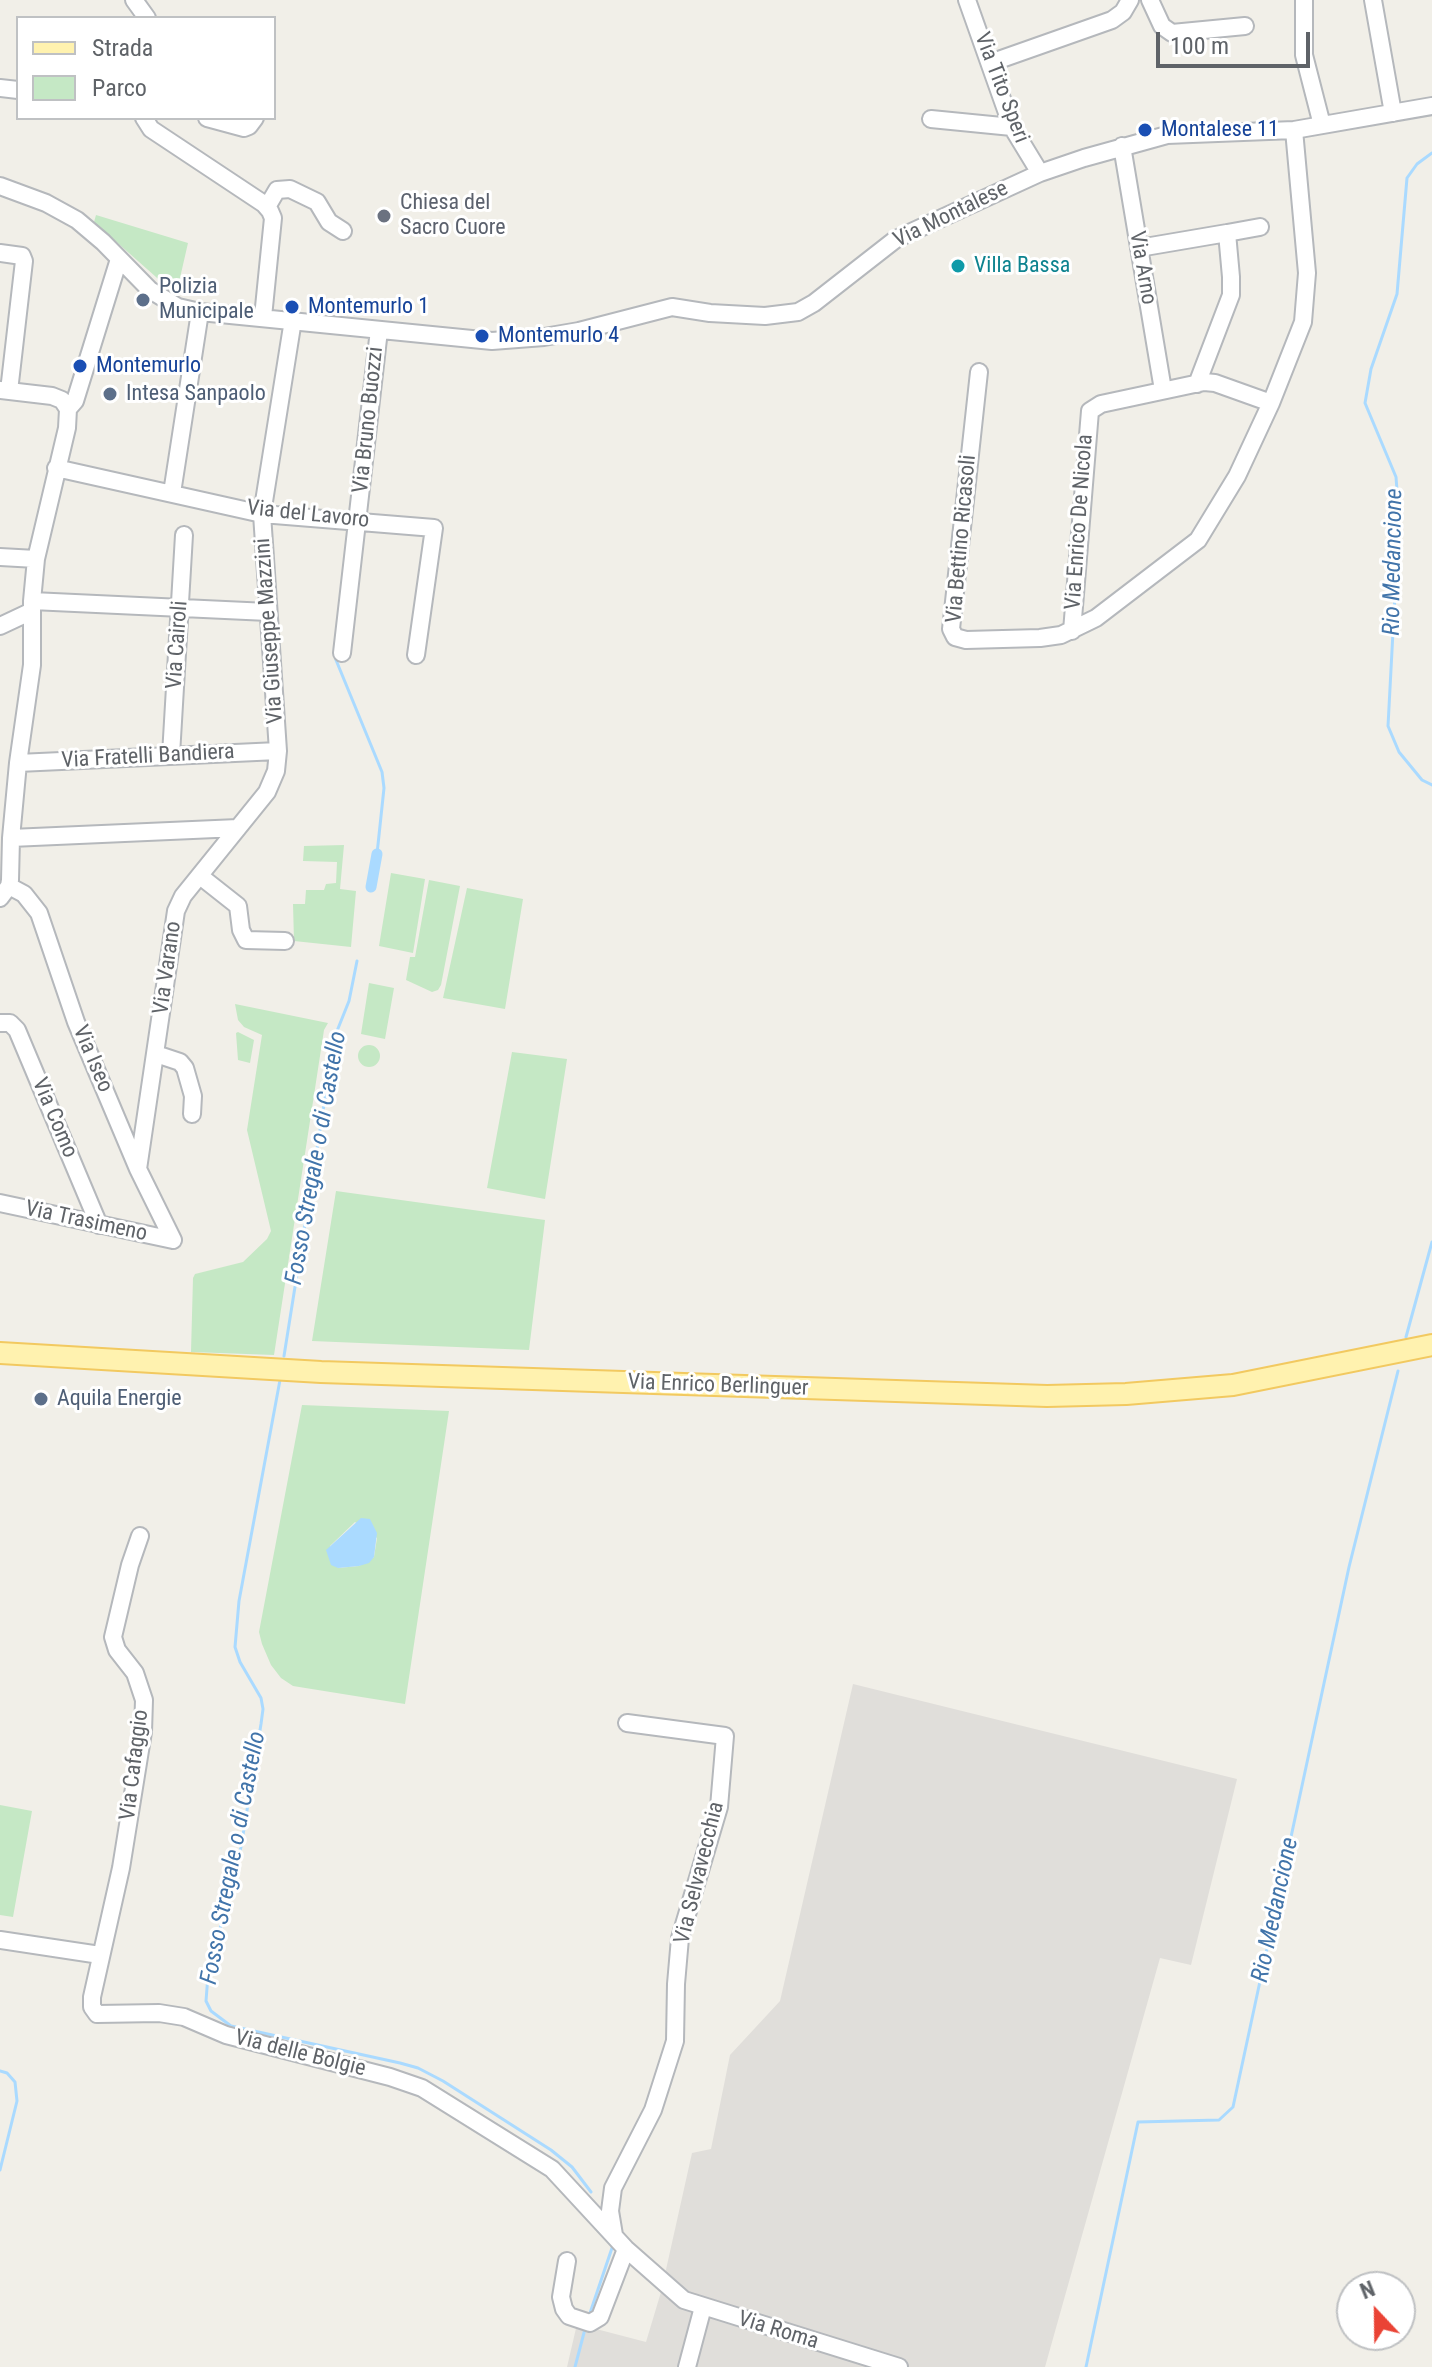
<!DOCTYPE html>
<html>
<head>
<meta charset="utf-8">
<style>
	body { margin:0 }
	#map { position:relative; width:1432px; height:2367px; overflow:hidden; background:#f1efe8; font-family:"Roboto Condensed",sans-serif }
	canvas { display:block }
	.legend { position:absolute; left:16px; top:16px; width:260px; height:104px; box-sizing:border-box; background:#fff; border:2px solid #bfc1c3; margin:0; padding:10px 14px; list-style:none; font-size:24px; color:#5f6368 }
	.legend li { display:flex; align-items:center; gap:16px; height:40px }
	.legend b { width:40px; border:2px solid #bfc1c3 }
	.north { position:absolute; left:1336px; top:2271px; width:80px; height:80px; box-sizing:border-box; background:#fff; border:2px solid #bfc1c3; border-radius:50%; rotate:338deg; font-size:22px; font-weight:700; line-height:32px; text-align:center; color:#5f6368 }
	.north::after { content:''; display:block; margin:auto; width:28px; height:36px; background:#ea4335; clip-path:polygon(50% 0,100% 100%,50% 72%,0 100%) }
	.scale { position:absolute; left:1156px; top:32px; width:154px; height:36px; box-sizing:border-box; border:4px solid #5f6368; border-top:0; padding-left:10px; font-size:24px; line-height:28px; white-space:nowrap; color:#5f6368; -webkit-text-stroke:6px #fff; paint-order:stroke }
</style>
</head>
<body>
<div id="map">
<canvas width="1432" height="2367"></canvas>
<ul class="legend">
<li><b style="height:10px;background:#fff2af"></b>Strada</li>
<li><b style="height:22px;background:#c5e8c5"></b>Parco</li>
</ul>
<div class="north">N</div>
<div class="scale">100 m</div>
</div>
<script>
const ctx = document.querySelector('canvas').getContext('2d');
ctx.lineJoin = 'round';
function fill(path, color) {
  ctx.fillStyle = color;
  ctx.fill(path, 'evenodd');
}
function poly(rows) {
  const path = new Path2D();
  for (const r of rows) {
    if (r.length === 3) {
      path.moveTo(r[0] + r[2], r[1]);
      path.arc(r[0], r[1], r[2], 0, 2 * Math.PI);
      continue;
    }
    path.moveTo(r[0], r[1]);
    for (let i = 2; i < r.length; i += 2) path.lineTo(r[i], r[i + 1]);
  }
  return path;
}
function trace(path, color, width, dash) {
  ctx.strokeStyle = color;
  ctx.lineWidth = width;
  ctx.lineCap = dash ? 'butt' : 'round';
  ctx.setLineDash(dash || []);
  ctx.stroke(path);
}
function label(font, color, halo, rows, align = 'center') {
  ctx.font = font + ' "Roboto Condensed",sans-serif';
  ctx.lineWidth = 6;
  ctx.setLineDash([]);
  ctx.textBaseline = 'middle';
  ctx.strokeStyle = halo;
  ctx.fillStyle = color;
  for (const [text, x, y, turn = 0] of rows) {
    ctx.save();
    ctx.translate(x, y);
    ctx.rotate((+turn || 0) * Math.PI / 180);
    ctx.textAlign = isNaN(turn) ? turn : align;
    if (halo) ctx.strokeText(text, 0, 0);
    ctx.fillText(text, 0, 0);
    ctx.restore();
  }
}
fill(poly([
	[853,1684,1237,1779,1191,1965,1160,1958,1045,2367,567,2367,577,2324,646,2342,661,2292,692,2153,711,2149,730,2055,780,2001]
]), '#e0deda');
fill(poly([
	[96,215,188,243,177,291,165,285,94,222],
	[344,845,340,889,356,891,351,947,294,941,293,904,305,904,306,890,324,890,326,884,336,883,337,862,303,861,304,846],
	[391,873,425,879,413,953,379,946],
	[429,880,460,886,441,985,438,990,432,992,406,980,410,957,415,957],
	[467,888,523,899,505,1009,443,998],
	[369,983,394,988,385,1039,361,1034],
	[235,1004,328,1023,324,1030,274,1355,191,1352,193,1278,195,1274,243,1262,267,1239,271,1231,247,1130,262,1035,244,1027,238,1020],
	[238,1032,254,1040,250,1063,238,1060,236,1033],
	[369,1056,11],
	[512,1052,567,1059,545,1199,487,1188],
	[336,1191,545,1220,529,1350,312,1341],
	[302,1405,449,1411,405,1704,293,1686,281,1678,271,1665,262,1644,259,1632],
	[355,1522,377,1538,374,1557,359,1566,338,1568,330,1546],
	[0,1805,32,1811,13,1917,0,1915]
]), '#c5e8c5');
fill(poly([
	[361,1518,370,1519,377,1533,374,1557,369,1563,359,1566,338,1568,331,1565,326,1550]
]), '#aadaff');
trace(poly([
	[1432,153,1417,164,1407,178,1397,294,1371,369,1365,403,1396,477,1399,518,1388,726,1399,752,1422,780,1432,785],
	[336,660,382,772,384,788,377,854],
	[1406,1337,1432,1242],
	[284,1356,333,1048,337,1031,349,1001,357,961],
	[280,1380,239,1601,235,1647,240,1662,261,1698,263,1709,261,1724,241,1847,208,1975,206,2001,211,2011,231,2026,400,2063,418,2068,443,2081,551,2150,572,2167,591,2192],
	[0,2071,7,2073,15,2082,17,2101,0,2170],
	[589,2316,612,2248],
	[575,2367,585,2329],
	[1086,2367,1138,2122,1219,2120,1233,2107,1349,1567,1398,1371]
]), '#aadaff', 3);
trace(poly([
	[371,887,377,854]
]), '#aadaff', 11);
const minor = poly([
	[134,0,147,18],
	[967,0,1012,127,1040,173],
	[1150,0,1162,26,1172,33,1245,26],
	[1304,0,1304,55,1322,125],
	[1373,0,1393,113],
	[990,63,1112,20,1123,12,1130,0],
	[0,88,18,90],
	[144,118,151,129,264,204,270,211,273,218,263,317],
	[207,118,244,128,249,126,255,118],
	[931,119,1012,127],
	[1122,146,1163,390],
	[0,186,46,203,77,220,103,242,150,290,178,307,200,312,492,341,544,337,579,331,672,307,710,313,765,316,798,312,814,303,896,239,1040,173,1084,158,1167,135,1294,130,1432,106],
	[267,207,277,190,290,189,317,202,329,222,343,231],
	[1227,233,1260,227],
	[1139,248,1227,233,1231,277,1231,295,1197,384],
	[0,253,22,256,24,261,9,391],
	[979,372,951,629,955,637,966,640,1040,638,1061,635,1096,618,1198,540,1237,476,1271,403,1303,322,1307,273,1294,130],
	[0,390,52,396,62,400,68,409],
	[56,468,262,514,434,528,416,655],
	[172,493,200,312],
	[0,557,36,559],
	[32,601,268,612],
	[0,626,32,611],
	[1072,631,1090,411,1101,404,1204,382,1215,383,1271,403],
	[342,653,379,330],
	[171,755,184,535],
	[18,763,278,751],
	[11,838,238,828],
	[200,876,238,906,241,930,246,940,285,941],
	[9,886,24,894,39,913,76,1022,138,1169,173,1240],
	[0,898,9,886,10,880,11,838,18,763,32,665,32,601,36,559,67,428,68,409,75,401,119,259],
	[0,1023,10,1023,17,1030,99,1225],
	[156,1054,180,1062,185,1068,193,1096,192,1114],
	[138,1169,176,911,183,896,267,792,276,771,278,751,262,514,293,320],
	[0,1203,173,1240],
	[140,1536,130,1565,113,1637,117,1650,135,1673,144,1700,143,1732,121,1868,92,1997,92,2007,97,2014,159,2013,184,2017,226,2035,390,2077,422,2088,552,2169,626,2249,684,2300,899,2367],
	[0,1940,100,1955],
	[614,2235,610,2211,613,2188,653,2110,675,2041,676,1984,680,1938,719,1807,725,1736,627,1723],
	[567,2261,561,2297,564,2309,569,2316,590,2323,600,2317,626,2249],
	[687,2367,703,2307]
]);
const major = poly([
	[0,1353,321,1372,1047,1396,1126,1394,1233,1385,1432,1345]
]);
trace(minor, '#b5b8bc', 20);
trace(major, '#f2c960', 24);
trace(minor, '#fff', 16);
trace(major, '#fff2af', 20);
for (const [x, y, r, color] of [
	[1145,130,8,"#1a4fb4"],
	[384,216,8,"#6b7280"],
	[958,266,8,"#0f9aa8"],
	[143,300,8,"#5c6f8a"],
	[292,307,8,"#1a4fb4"],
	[482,336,8,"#1a4fb4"],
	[80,366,8,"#1a4fb4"],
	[110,394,8,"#5c6f8a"],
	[41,1399,8,"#5c6f8a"]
]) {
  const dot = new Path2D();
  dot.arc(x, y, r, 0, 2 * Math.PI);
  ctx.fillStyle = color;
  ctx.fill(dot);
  trace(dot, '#fff', 3);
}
label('22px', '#5f6368', '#fff', [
	["Via Tito Speri",1001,88,69],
	["Via Montalese",951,215,-26],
	["Via Arno",1142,268,80],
	["Via Bruno Buozzi",369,420,-84],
	["Via del Lavoro",308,515,6],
	["Via Enrico De Nicola",1080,522,-86],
	["Via Bettino Ricasoli",962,539,-85],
	["Via Giuseppe Mazzini",270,631,-94],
	["Via Cairoli",178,645,-86],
	["Via Fratelli Bandiera",148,757,-3],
	["Via Varano",168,968,-82],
	["Via Iseo",92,1059,67],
	["Via Como",54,1118,67],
	["Via Trasimeno",86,1222,12],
	["Via Enrico Berlinguer",718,1386,2],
	["Via Cafaggio",135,1765,-83],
	["Via Selvavecchia",700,1873,-76],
	["Via delle Bolgie",300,2054,14],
	["Via Roma",778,2331,17]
]);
label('22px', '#164399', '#fff', [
	["Montalese 11",1161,130],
	["Montemurlo 1",308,307],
	["Montemurlo 4",498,336],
	["Montemurlo",96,366]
], 'left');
label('22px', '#5b616d', '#fff', [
	["Chiesa del",400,203],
	["Sacro Cuore",400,228]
], 'left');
label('22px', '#0d838f', '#fff', [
	["Villa Bassa",974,266]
], 'left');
label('22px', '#4e5e75', '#fff', [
	["Polizia",159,287],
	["Municipale",159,312],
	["Intesa Sanpaolo",126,394],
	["Aquila Energie",57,1399]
], 'left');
label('italic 24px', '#4174aa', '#fff', [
	["Rio Medancione",1394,562,-89],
	["Fosso Stregale o di Castello",317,1158,-80],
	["Fosso Stregale o di Castello",234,1858,-79],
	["Rio Medancione",1276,1910,-78]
]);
</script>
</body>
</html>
